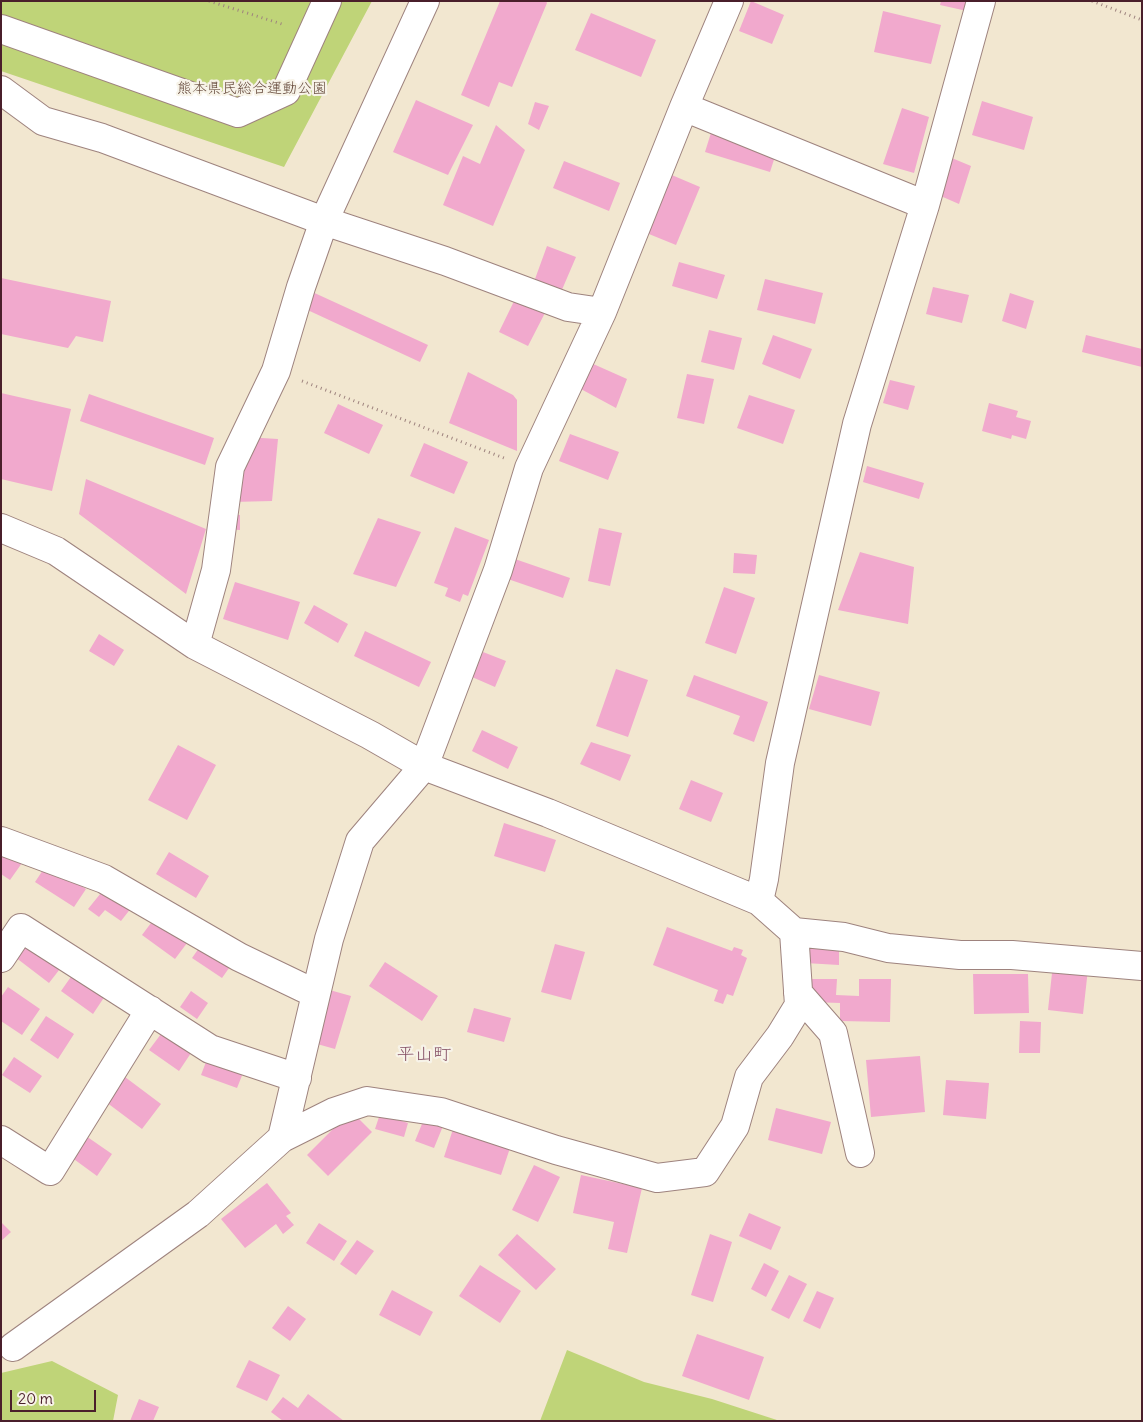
<!DOCTYPE html>
<html>
<head>
<meta charset="utf-8">
<style>
	body { margin:0 }
	#map { position:relative; width:1143px; height:1422px; overflow:hidden; background:#f2e7d0; font-family:Delius,sans-serif }
	canvas { display:block }
	.frame { position:absolute; inset:0; border:2px solid #4a1f2b; pointer-events:none }
	.scale { position:absolute; left:10px; top:1390px; width:86px; height:22px; box-sizing:border-box; border:2px solid #4a1f2b; border-top:0; padding-left:6px; font-size:15px; line-height:18px; white-space:nowrap; color:#4a1f2b; -webkit-text-stroke:4px #f7f3e8; paint-order:stroke }
</style>
</head>
<body>
<div id="map">
<canvas width="1143" height="1422"></canvas>
<div class="frame"></div>
<div class="scale">20 m</div>
</div>
<script>
const ctx = document.querySelector('canvas').getContext('2d');
ctx.lineJoin = 'round';
function fill(path, color) {
  ctx.fillStyle = color;
  ctx.fill(path, 'evenodd');
}
function poly(rows) {
  const path = new Path2D();
  for (const r of rows) {
    path.moveTo(r[0], r[1]);
    for (let i = 2; i < r.length; i += 2) path.lineTo(r[i], r[i + 1]);
  }
  return path;
}
function trace(path, color, width, dash) {
  ctx.strokeStyle = color;
  ctx.lineWidth = width;
  ctx.lineCap = dash ? 'butt' : 'round';
  ctx.setLineDash(dash || []);
  ctx.stroke(path);
}
function label(font, color, halo, rows, align = 'center') {
  ctx.font = font + ' Delius,"Klee One",sans-serif';
  ctx.lineWidth = 4.5;
  ctx.setLineDash([]);
  ctx.textBaseline = 'middle';
  ctx.strokeStyle = halo;
  ctx.fillStyle = color;
  for (const [text, x, y, turn = 0] of rows) {
    ctx.save();
    ctx.translate(x, y);
    ctx.rotate((+turn || 0) * Math.PI / 180);
    ctx.textAlign = isNaN(turn) ? turn : align;
    if (halo) ctx.strokeText(text, 0, 0);
    ctx.fillText(text, 0, 0);
    ctx.restore();
  }
}
fill(poly([
	[1,1,372,1,284,167,1,71],
	[567,1350,644,1382,712,1399,780,1421,540,1421],
	[52,1361,118,1395,113,1421,1,1421,1,1373]
]), '#bfd478');
fill(poly([
	[500,1,546,1,547,3,512,87,499,82,489,107,461,95],
	[751,1,784,15,772,44,739,31],
	[941,1,969,1,967,11,940,5],
	[883,11,941,25,931,64,874,52],
	[591,13,656,40,641,77,575,50],
	[416,100,473,125,448,175,393,152],
	[982,101,1033,117,1024,150,972,135],
	[535,102,549,106,539,130,528,124],
	[902,108,929,117,914,173,883,164],
	[715,120,780,141,770,172,705,152],
	[496,125,525,150,493,226,443,205,463,156,480,164],
	[947,156,971,166,959,204,936,194],
	[564,161,620,183,609,211,553,188],
	[667,173,700,187,676,245,644,232],
	[547,246,576,257,561,292,535,279],
	[679,262,725,275,717,299,672,286],
	[1,278,111,301,103,342,76,336,68,348,1,334],
	[765,279,823,293,815,324,757,310],
	[933,287,969,295,962,323,926,314],
	[308,290,428,345,420,362,301,307],
	[1010,293,1034,301,1026,329,1002,321],
	[517,295,547,309,528,346,499,332],
	[709,330,742,338,734,370,701,362],
	[773,335,812,349,800,379,762,364],
	[1086,335,1142,349,1142,367,1082,352],
	[591,363,627,379,616,408,579,388],
	[468,372,513,395,517,400,517,451,449,423],
	[687,374,714,379,704,424,677,418],
	[890,380,915,386,908,410,883,403],
	[1,393,71,409,52,491,1,479],
	[89,394,214,438,205,465,80,421],
	[749,395,795,410,783,444,737,428],
	[989,403,1018,411,1016,417,1031,421,1026,439,1012,435,1011,439,982,431],
	[338,404,383,425,369,454,324,433],
	[570,434,619,452,608,480,559,461],
	[245,437,278,439,272,501,232,502],
	[424,443,468,462,454,494,410,476],
	[867,466,924,483,919,499,863,482],
	[86,479,206,529,186,594,79,514],
	[230,514,240,515,240,530,222,529],
	[378,518,421,532,396,587,353,574],
	[455,527,489,540,468,596,463,594,460,602,445,596,448,588,434,583],
	[599,528,622,533,610,586,588,581],
	[860,552,914,567,908,624,838,610],
	[734,553,757,555,755,574,733,573],
	[512,558,570,578,563,598,505,578],
	[235,582,300,602,288,640,223,619],
	[724,587,755,598,736,654,705,643],
	[314,605,348,624,338,643,304,623],
	[365,631,431,662,419,687,354,656],
	[99,634,124,650,114,666,89,651],
	[483,652,506,661,495,687,472,677],
	[616,669,648,680,628,737,596,726],
	[694,675,768,702,754,742,733,734,740,716,686,696],
	[819,675,880,692,871,726,809,709],
	[482,730,518,747,508,769,472,751],
	[591,742,631,755,620,781,580,764],
	[178,745,216,765,187,820,148,800],
	[691,780,723,793,711,822,679,809],
	[504,823,556,840,545,872,494,856],
	[1,850,22,863,10,880,1,874],
	[169,852,209,876,196,898,156,874],
	[47,864,86,889,74,907,35,882],
	[109,883,135,903,121,921,105,910,99,917,88,909],
	[157,915,190,939,175,959,142,935],
	[667,927,732,951,734,947,743,950,741,955,747,958,733,996,727,994,723,1004,714,1001,718,990,653,965],
	[28,939,63,965,49,983,15,957],
	[204,941,234,961,222,978,192,958],
	[555,944,585,952,571,1000,541,992],
	[806,947,839,949,839,965,805,963],
	[385,962,438,996,422,1021,369,986],
	[1053,964,1088,969,1083,1014,1048,1010],
	[75,971,107,993,93,1014,61,991],
	[973,974,1028,974,1029,1013,974,1014],
	[812,979,837,979,836,995,859,996,859,979,891,979,890,1022,840,1021,840,1003,811,1002],
	[8,987,40,1009,22,1035,1,1021,1,997],
	[326,989,351,996,335,1049,310,1042],
	[191,991,208,1003,197,1019,180,1007],
	[474,1008,511,1018,504,1042,467,1032],
	[46,1016,74,1034,58,1059,30,1040],
	[1020,1021,1041,1022,1040,1053,1019,1053],
	[164,1030,193,1050,179,1071,149,1050],
	[209,1054,245,1068,237,1088,201,1075],
	[920,1056,925,1112,871,1117,866,1060],
	[14,1057,42,1076,30,1093,2,1075],
	[125,1077,161,1104,142,1129,106,1102],
	[946,1080,989,1083,986,1119,943,1115],
	[776,1108,831,1122,822,1154,768,1140],
	[351,1111,372,1132,328,1176,307,1155],
	[380,1114,408,1123,404,1137,375,1129],
	[424,1119,443,1126,434,1148,415,1141],
	[453,1129,510,1148,501,1175,444,1157],
	[86,1136,112,1154,97,1176,71,1157],
	[534,1165,560,1177,538,1222,512,1210],
	[581,1175,642,1188,627,1253,608,1249,614,1222,573,1213],
	[267,1183,291,1213,286,1216,294,1225,283,1234,276,1224,245,1248,221,1219],
	[749,1213,781,1227,771,1250,739,1236],
	[1,1222,11,1232,1,1241],
	[319,1223,347,1241,334,1261,306,1243],
	[517,1234,556,1269,536,1290,498,1255],
	[710,1234,732,1242,713,1302,691,1295],
	[357,1240,374,1251,356,1275,340,1264],
	[764,1263,779,1271,766,1297,751,1289],
	[480,1265,521,1291,500,1323,459,1296],
	[789,1275,807,1284,789,1319,771,1310],
	[392,1290,433,1312,420,1336,379,1315],
	[817,1291,834,1298,820,1329,803,1321],
	[288,1306,306,1319,290,1341,272,1328],
	[697,1334,764,1357,749,1400,682,1376],
	[249,1360,280,1375,267,1401,236,1387],
	[308,1394,344,1421,283,1421,271,1412,283,1397,298,1408],
	[139,1399,159,1407,153,1421,130,1421]
]), '#f1a9cd');
const minor = poly([
	[1,29,238,113,286,91,327,1],
	[1,90,43,121,102,138,324,221,445,261,568,307,602,312],
	[684,107,925,205],
	[1,528,56,551,195,645,370,735,424,766,548,813,759,901,794,932,844,937,888,948,960,955,1012,955,1142,966],
	[195,645,216,570,230,467,276,371,301,287,324,221,425,1],
	[1,841,104,879,239,957,316,994],
	[759,901,764,879,780,763,857,424,925,205,981,1],
	[1,958,21,928,210,1049,297,1078],
	[798,993,833,1033,860,1153],
	[282,1138,329,939,360,841,424,766,498,570,529,468,602,312,684,107,729,1],
	[1,1140,50,1171,150,1010],
	[13,1347,198,1214,282,1138,334,1112,367,1101,441,1112,556,1150,657,1178,705,1172,735,1126,749,1077,780,1036,799,1005,794,932]
]);
trace(minor, '#9e837e', 30);
trace(poly([
	[209,1,285,25],
	[1092,1,1142,20],
	[302,381,504,458]
]), '#9e837e', 3, [1, 4]);
trace(minor, '#fff', 28);
label('15px', '#674c3e', '#f7f3e8', [
	["熊本県民総合運動公園",252,89]
]);
label('18px', '#844f64', '#f7f3e8', [
	["平山町",424,1055]
]);
</script>
</body>
</html>
